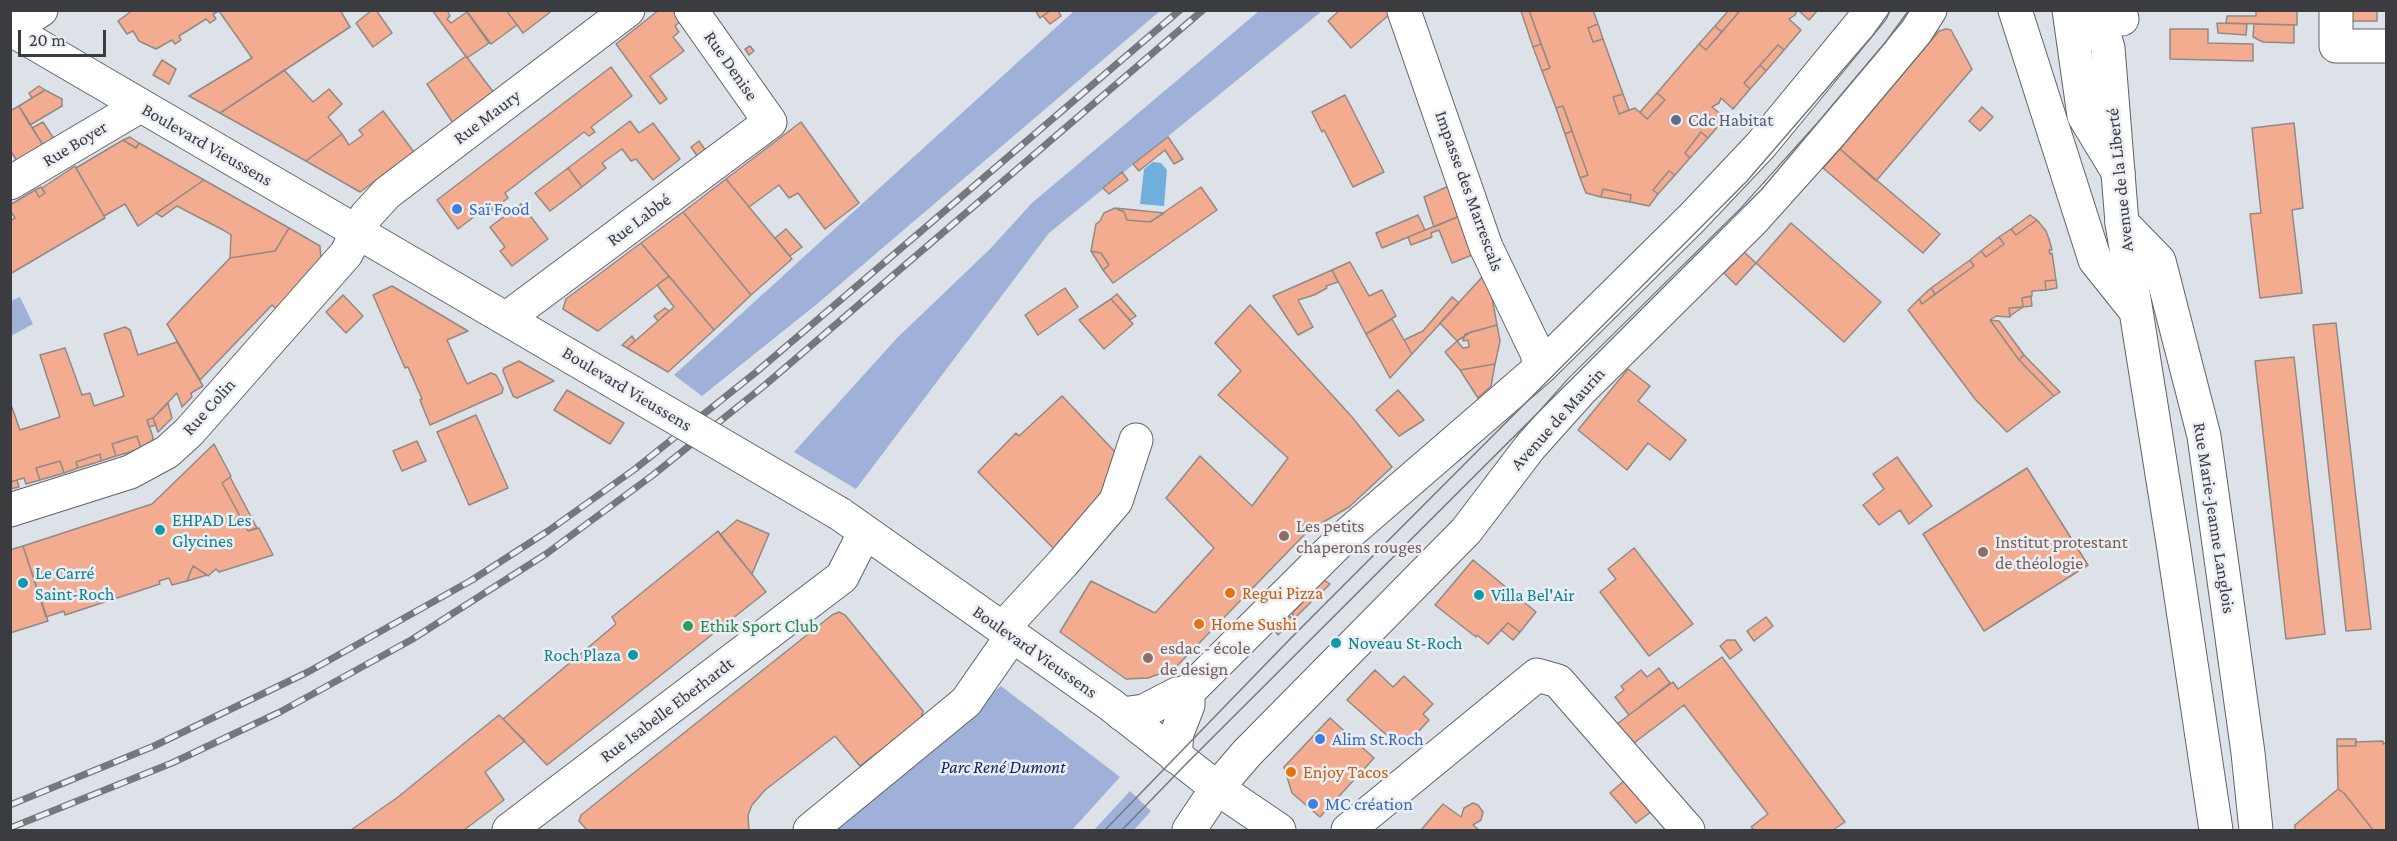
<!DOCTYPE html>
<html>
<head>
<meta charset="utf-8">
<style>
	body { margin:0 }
	#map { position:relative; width:2397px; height:841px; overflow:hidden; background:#dde1e8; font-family:"Crimson Pro",serif }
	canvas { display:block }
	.frame { position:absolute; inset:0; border:12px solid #3a3c3f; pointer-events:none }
	.scale { position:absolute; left:18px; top:30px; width:88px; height:27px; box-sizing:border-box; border:3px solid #3a3c3f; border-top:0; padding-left:8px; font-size:18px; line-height:21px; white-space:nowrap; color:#3a3c3f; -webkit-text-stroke:4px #ebeef5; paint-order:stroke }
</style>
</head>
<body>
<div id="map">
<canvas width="2397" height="841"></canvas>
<div class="frame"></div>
<div class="scale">20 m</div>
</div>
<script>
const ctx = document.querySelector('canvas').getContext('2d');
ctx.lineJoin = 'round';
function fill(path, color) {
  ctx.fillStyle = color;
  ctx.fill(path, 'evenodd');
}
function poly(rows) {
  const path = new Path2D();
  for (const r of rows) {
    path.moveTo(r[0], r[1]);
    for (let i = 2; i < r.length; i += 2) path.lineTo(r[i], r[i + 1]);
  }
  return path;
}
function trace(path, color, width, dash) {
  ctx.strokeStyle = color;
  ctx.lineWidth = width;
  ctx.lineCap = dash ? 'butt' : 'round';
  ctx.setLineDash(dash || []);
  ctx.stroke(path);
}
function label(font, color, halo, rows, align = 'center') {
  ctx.font = font + ' "Crimson Pro",serif';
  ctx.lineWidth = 5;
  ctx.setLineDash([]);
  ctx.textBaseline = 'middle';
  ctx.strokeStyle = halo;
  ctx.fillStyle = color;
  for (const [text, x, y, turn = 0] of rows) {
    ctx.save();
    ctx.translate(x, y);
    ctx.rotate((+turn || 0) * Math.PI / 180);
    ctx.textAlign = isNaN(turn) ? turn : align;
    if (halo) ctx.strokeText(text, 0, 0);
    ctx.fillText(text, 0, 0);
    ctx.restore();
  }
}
fill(poly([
	[1074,11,1160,11,817,304,702,396,674,375],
	[1259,11,1322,11,1049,233,856,489,794,452,897,338,990,249,1032,203],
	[20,297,33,324,11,336,11,301],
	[1001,686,1120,777,1072,830,826,830],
	[1130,791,1151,811,1134,830,1094,830]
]), '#9fb1d8');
fill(poly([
	[1153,162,1161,163,1167,170,1164,206,1140,204,1144,169]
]), '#6fafdd');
const building = poly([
	[133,10,340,10,350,27,220,113,189,96,252,58,219,11,213,14,216,19,210,23,206,19,179,36,181,40,175,44,172,40,156,49,139,41,133,31,127,34,118,21,133,10],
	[372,10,376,10,392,33,373,47,356,23,372,10],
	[432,10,447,10,450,16,447,19,451,23,467,12,489,43,467,58,432,10],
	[466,10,506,10,517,25,491,44,466,10],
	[506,10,553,10,523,33,506,10],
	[659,10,673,10,681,21,675,26,679,32,673,37,684,51,650,76,667,99,660,104,616,44,659,10],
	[1035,10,1051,10,1040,18,1035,10],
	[1051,10,1058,10,1061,16,1050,24,1043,16,1051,10],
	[1340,10,1390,10,1391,13,1351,48,1328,21,1340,10],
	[1529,10,1593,10,1598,24,1588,28,1593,42,1603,39,1623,94,1613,97,1619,114,1635,108,1647,119,1665,100,1657,93,1699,44,1706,50,1739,12,1738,10,1797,10,1795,15,1789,19,1801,30,1784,50,1778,45,1744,83,1750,89,1733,109,1721,98,1719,103,1712,107,1725,118,1708,138,1701,132,1685,153,1690,158,1675,175,1669,171,1653,190,1658,194,1649,206,1630,202,1631,195,1603,189,1601,197,1586,193,1580,178,1588,175,1563,106,1556,108,1542,71,1550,68,1529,10],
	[1529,10,1541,44,1533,47,1521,11,1529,10],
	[1729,10,1739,12,1722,32,1715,26,1729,10],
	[1798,10,1818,10,1809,20,1798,10],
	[2256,10,2297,10,2297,25,2226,23,2227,16,2256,16,2256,10],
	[2351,10,2377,10,2377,21,2351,21,2351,10],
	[2217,23,2247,24,2246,35,2218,33,2217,23],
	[1598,24,1603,39,1593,42,1588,28,1598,24],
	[2254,24,2294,25,2294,43,2263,42,2253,37,2254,24],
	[1715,26,1722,32,1706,50,1699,44,1715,26],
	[1946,29,1951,30,1972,69,1876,181,1840,149,1939,31,1946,29],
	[2170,29,2208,29,2208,43,2253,44,2253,61,2170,59,2170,29],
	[1541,44,1550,68,1542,71,1533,47,1541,44],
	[1778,45,1784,50,1766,71,1760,65,1778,45],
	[750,46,754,51,749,55,745,49,750,46],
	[466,56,494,93,453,123,427,84,466,56],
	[162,60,176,69,169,84,153,75,162,60],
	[1760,65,1766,71,1750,89,1744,83,1760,65],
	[611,67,632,96,591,127,595,132,589,136,584,132,505,193,508,198,492,210,488,206,458,229,437,200,611,67],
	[284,70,313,102,329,89,342,104,328,117,342,134,306,161,220,113,284,70],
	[39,86,45,90,32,98,29,93,39,86],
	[45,90,62,99,62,106,30,125,19,106,45,90],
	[1657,93,1665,100,1647,119,1640,112,1657,93],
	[1623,94,1629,110,1619,114,1613,97,1623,94],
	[1345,95,1384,172,1353,187,1324,130,1322,132,1312,112,1345,95],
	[19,106,43,145,17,161,10,150,10,111,19,106],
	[1563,106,1572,131,1565,134,1556,108,1563,106],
	[1982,107,1993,117,1980,131,1969,121,1982,107],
	[383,111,414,152,360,192,306,161,342,134,349,145,363,135,359,130,383,111],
	[630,121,639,133,653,123,680,159,653,180,636,159,631,161,622,149,602,163,606,168,582,187,568,168,630,121],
	[43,122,54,139,43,145,32,128,43,122],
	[801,122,859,203,825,229,798,193,789,198,779,185,749,207,726,179,801,122],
	[2294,123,2303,208,2292,210,2302,293,2260,298,2250,214,2261,213,2252,128,2294,123],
	[1572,131,1588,175,1580,178,1565,134,1572,131],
	[1701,132,1708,138,1690,158,1685,153,1701,132],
	[130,137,139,143,136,148,123,140,130,137],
	[1168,137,1183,159,1174,164,1165,150,1139,171,1133,164,1168,137],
	[123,140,136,148,139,143,204,180,138,226,125,204,104,216,76,168,123,140],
	[699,141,706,151,698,157,691,147,699,141],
	[1840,149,1940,234,1923,253,1823,168,1840,149],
	[75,166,105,218,10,274,10,221,15,218,10,210,10,205,35,190,39,197,45,193,42,188,75,166],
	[568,168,582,187,550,211,535,193,568,168],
	[1669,171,1675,175,1658,194,1653,190,1669,171],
	[1122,172,1128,180,1109,194,1103,188,1122,172],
	[726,179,792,259,751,295,683,212,726,179],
	[204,180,289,228,275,251,230,258,231,235,225,231,177,206,162,217,156,213,204,180],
	[1451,185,1462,215,1434,227,1424,197,1451,185],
	[41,187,45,193,39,197,35,190,41,187],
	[1201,187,1217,210,1113,283,1103,270,1109,265,1101,253,1091,251,1096,224,1100,221,1104,213,1115,208,1124,212,1127,220,1150,222,1201,187],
	[1603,189,1631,195,1630,202,1601,197,1603,189],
	[521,204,548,239,512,266,500,251,505,247,490,227,521,204],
	[1115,208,1164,213,1150,222,1127,220,1124,212,1115,208],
	[683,212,751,295,714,330,641,243,683,212],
	[1418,215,1425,230,1382,248,1376,233,1418,215],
	[1462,215,1477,253,1452,263,1439,230,1431,233,1432,237,1411,245,1408,237,1462,215],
	[2030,215,2037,220,2016,235,2011,229,2030,215],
	[2037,220,2046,231,2049,239,2052,250,2049,250,2050,254,2052,253,2056,280,2045,281,2046,290,2032,291,2032,296,2022,298,2023,307,2009,308,2010,317,1996,316,1990,320,2019,360,2054,396,2007,432,1975,399,1908,310,1919,299,1922,304,1974,266,1970,260,1981,251,1986,257,2004,244,1999,237,2011,229,2016,235,2037,220],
	[1791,223,1881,302,1844,342,1756,263,1791,223],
	[289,228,320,246,322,272,282,314,272,305,200,380,167,324,230,258,275,251,289,228],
	[786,229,802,247,790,256,775,238,786,229],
	[1999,237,2004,244,1986,257,1981,251,1999,237],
	[641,243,669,276,598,331,563,309,566,299,641,243],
	[1091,251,1101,253,1109,265,1103,270,1091,251],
	[1744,252,1756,263,1736,285,1724,273,1744,252],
	[1970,260,1974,266,1935,294,1931,288,1970,260],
	[1350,262,1369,296,1382,290,1396,316,1366,334,1332,270,1350,262],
	[1332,270,1338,282,1326,286,1327,288,1314,295,1298,300,1313,327,1298,335,1273,296,1332,270],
	[1485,274,1490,286,1497,325,1471,332,1457,341,1440,323,1485,274],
	[669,276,714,330,668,372,627,348,674,307,657,285,669,276],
	[2056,280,2057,288,2046,290,2045,281,2056,280],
	[392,286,468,331,447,340,467,384,491,373,496,375,503,388,502,393,430,425,420,400,422,399,408,367,405,368,373,295,392,286],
	[1065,288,1078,307,1038,335,1025,315,1065,288],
	[1931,288,1935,294,1922,304,1919,299,1931,288],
	[1117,294,1136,316,1130,320,1111,299,1117,294],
	[343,295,363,316,346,333,326,312,343,295],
	[2031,296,2032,306,2023,307,2022,298,2031,296],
	[1452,297,1459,303,1412,354,1404,340,1423,331,1452,297],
	[1111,299,1133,324,1104,349,1079,320,1111,299],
	[1250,305,1352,417,1392,467,1349,507,1308,531,1175,668,1148,678,1126,679,1060,632,1091,581,1155,613,1214,548,1166,498,1200,456,1252,506,1288,458,1218,395,1241,371,1215,343,1250,305],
	[2023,307,2010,316,2009,308,2023,307],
	[665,308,669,311,658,321,654,316,665,308],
	[1392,319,1412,354,1390,378,1366,334,1392,319],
	[1990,320,1999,321,2024,355,2019,360,1990,320],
	[2336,323,2371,629,2346,631,2313,325,2336,323],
	[1497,325,1500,341,1495,364,1460,370,1445,352,1457,341,1463,348,1469,347,1468,340,1463,341,1465,334,1497,325],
	[125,327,130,330,138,355,177,342,203,386,191,393,192,397,182,407,177,393,153,418,147,420,153,437,152,443,141,449,137,436,112,444,116,456,101,461,100,454,76,462,78,468,64,473,60,461,36,468,40,480,26,484,24,478,10,482,10,402,20,430,60,417,40,355,65,348,82,395,90,393,94,406,124,396,104,334,125,327],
	[632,336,635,341,627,348,622,345,632,336],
	[2024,355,2060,392,2054,396,2019,360,2024,355],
	[2294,357,2325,634,2286,639,2255,361,2294,357],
	[519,361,554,381,517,398,513,396,503,371,504,368,519,361],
	[1495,364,1491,386,1478,398,1460,370,1495,364],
	[1628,369,1650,386,1638,401,1686,440,1670,460,1648,443,1627,470,1578,430,1628,369],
	[567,390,624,423,610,444,554,410,567,390],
	[1398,390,1424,420,1399,436,1376,410,1398,390],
	[1062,396,1118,455,1097,516,1058,553,978,472,1016,433,1019,436,1062,396],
	[168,403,172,418,158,432,153,418,168,403],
	[476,415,508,488,469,505,437,432,476,415],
	[153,418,156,425,149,427,147,420,153,418],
	[137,436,141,449,116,456,112,444,137,436],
	[417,441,426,461,402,471,393,451,417,441],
	[214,444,231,476,222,483,248,531,259,528,273,555,219,572,216,569,208,576,193,566,187,581,172,585,169,578,159,581,160,584,65,615,64,611,46,617,23,546,152,504,214,444],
	[100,454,101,461,78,468,76,462,100,454],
	[1897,457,1932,506,1909,524,1900,510,1879,525,1863,505,1884,489,1873,474,1897,457],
	[60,461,64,473,40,480,36,468,60,461],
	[2027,468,2088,565,1984,631,1923,534,2027,468],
	[230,477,257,528,248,531,222,483,230,477],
	[17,480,19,487,10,489,10,482,17,480],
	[737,520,769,534,752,574,720,535,737,520],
	[718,531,766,592,547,765,503,719,616,624,612,617,718,531],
	[23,546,48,621,10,633,10,550,23,546],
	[1634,548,1693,624,1649,656,1600,592,1616,579,1608,569,1634,548],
	[1473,560,1536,612,1520,632,1508,623,1488,644,1477,635,1476,637,1435,605,1473,560],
	[193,566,207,575,187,581,193,566],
	[1324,580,1330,584,1314,600,1310,594,1324,580],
	[1307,598,1312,601,1295,618,1292,613,1307,598],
	[839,612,845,615,923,711,921,719,860,766,835,736,765,790,752,805,748,815,749,830,587,830,579,821,581,815,832,615,839,612],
	[1288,616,1294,619,1278,635,1275,630,1288,616],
	[1766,617,1773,626,1754,641,1747,631,1766,617],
	[1508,623,1520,632,1513,640,1501,630,1508,623],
	[1727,640,1735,640,1742,650,1730,659,1720,646,1727,640],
	[1722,657,1845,822,1833,830,1754,830,1751,827,1768,814,1684,705,1634,743,1617,724,1673,682,1678,689,1722,657],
	[1659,668,1670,683,1629,715,1615,697,1624,690,1621,686,1641,670,1647,677,1659,668],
	[1375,670,1393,687,1404,676,1433,704,1423,714,1429,720,1407,744,1400,746,1393,744,1391,739,1347,700,1375,670],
	[499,715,525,741,485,772,504,800,464,830,351,830,398,797,499,715],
	[1330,718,1374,758,1320,817,1292,793,1284,767,1330,718],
	[2337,739,2356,739,2356,746,2337,746,2337,739],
	[2383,741,2383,744,2386,743,2386,830,2373,830,2344,793,2338,789,2337,746,2356,746,2355,742,2383,741],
	[1625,780,1652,811,1636,823,1610,793,1625,780],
	[2338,789,2344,793,2373,830,2295,830,2295,825,2338,789],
	[1473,803,1478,805,1483,812,1481,820,1473,825,1479,830,1421,830,1443,804,1461,817,1464,808,1473,803]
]);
fill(building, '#f4ac90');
trace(building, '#918986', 1.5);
const minor = poly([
	[2069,10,2084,116,2118,172],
	[2119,10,2122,19],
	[2336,10,2336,46,2386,46],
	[1404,11,1486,247,1537,353,1540,368],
	[10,30,41,10],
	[10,183,140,106],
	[2122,223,2159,261,2204,436,2248,753,2256,830],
	[507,318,770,122,691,10],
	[10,510,130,472,167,452,189,432,346,254,366,216,387,193,628,10],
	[1002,629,1062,564,1116,501,1136,440],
	[1122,714,1144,711,1177,694,1188,692,1341,540,1540,368,1692,218,1761,145,1872,10],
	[1175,756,1177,733,1188,705,1188,692],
	[509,830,842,577,865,532],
	[810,830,966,702,1012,636],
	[1189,830,1217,788,1247,753,1466,531,1530,447,1581,390,1753,220,1832,132,1916,32,1930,10],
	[1348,830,1537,675,1558,681,1688,830]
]);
const major = poly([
	[2015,10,2095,260,2135,310],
	[2099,10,2100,22,2108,48,2122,223,2173,543,2216,830],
	[10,29,609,379],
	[840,514,1111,705,1217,788,1279,830]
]);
trace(minor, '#606369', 35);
trace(major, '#606369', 35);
trace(minor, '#fff', 33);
trace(major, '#fff', 33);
trace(poly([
	[1105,830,1290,639,1747,181,1873,35,1891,10],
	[1122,830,1186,764,1762,189,1885,43,1909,10]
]), '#74777b', 1.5);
const rail = poly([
	[10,805,154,746,308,672,472,580,548,531,635,469,755,373,1180,10],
	[10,828,172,763,280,712,411,640,546,554,653,475,765,385,1203,10]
]);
trace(rail, '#74777b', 7);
trace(rail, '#ebeef5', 4.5, [14]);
const majorBridge = poly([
	[609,379,840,514]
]);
trace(majorBridge, '#606369', 35, []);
trace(majorBridge, '#fff', 33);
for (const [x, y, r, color] of [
	[1676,120,6,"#5c6f8a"],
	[457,209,6,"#3f7fe0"],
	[160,530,6,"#0f9aa8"],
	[1284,536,6,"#8d6e63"],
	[1983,552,6,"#8d6e63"],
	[23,583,6,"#0f9aa8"],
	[1230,593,6,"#e8710a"],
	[1479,595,6,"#0f9aa8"],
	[1199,624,6,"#e8710a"],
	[688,626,6,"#2e9e5b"],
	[1336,643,6,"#0f9aa8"],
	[633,655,6,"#0f9aa8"],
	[1148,658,6,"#8d6e63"],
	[1320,739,6,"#3f7fe0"],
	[1291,772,6,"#e8710a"],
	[1313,804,6,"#3f7fe0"]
]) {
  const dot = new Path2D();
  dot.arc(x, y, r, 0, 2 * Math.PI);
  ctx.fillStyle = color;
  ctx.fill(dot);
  trace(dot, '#ebeef5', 2);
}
label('18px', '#3a3c3f', '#ebeef5', [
	["Rue Denise",731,66,55],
	["Rue Maury",487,117,-37],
	["Rue Boyer",75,144,-31],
	["Boulevard Vieussens",207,145,30],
	["Avenue de la Liberté",2120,180,-96],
	["Impasse des Marrescals",1469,191,70],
	["Rue Labbé",639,220,-37],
	["Boulevard Vieussens",627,389,31],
	["Rue Colin",209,407,-48],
	["Avenue de Maurin",1558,419,-48],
	["Rue Marie-Jeanne Langlois",2214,518,81],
	["Boulevard Vieussens",1035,652,35],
	["Rue Isabelle Eberhardt",667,710,-37]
]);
label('18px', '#4e5e75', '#ebeef5', [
	["Cdc Habitat",1688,120]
], 'left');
label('18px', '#366cbe', '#ebeef5', [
	["Saï Food",469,209],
	["Alim St.Roch",1332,739],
	["MC création",1325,804]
], 'left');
label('18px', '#0d838f', '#ebeef5', [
	["EHPAD Les",172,520],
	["Glycines",172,541],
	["Le Carré",35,573],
	["Saint-Roch",35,594],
	["Villa Bel'Air",1491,595],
	["Noveau St-Roch",1348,643],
	["Roch Plaza",621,655,"right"]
], 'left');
label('18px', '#785e54', '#ebeef5', [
	["Les petits",1296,526],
	["chaperons rouges",1296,547],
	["Institut protestant",1995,542],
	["de théologie",1995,563],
	["esdac - école",1160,648],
	["de design",1160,669]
], 'left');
label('18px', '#c56008', '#ebeef5', [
	["Regui Pizza",1242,593],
	["Home Sushi",1211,624],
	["Enjoy Tacos",1303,772]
], 'left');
label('18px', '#27864d', '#ebeef5', [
	["Ethik Sport Club",700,626]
], 'left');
label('italic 18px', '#0c256a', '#ebeef5', [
	["Parc René Dumont",1003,767]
]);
</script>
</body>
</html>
